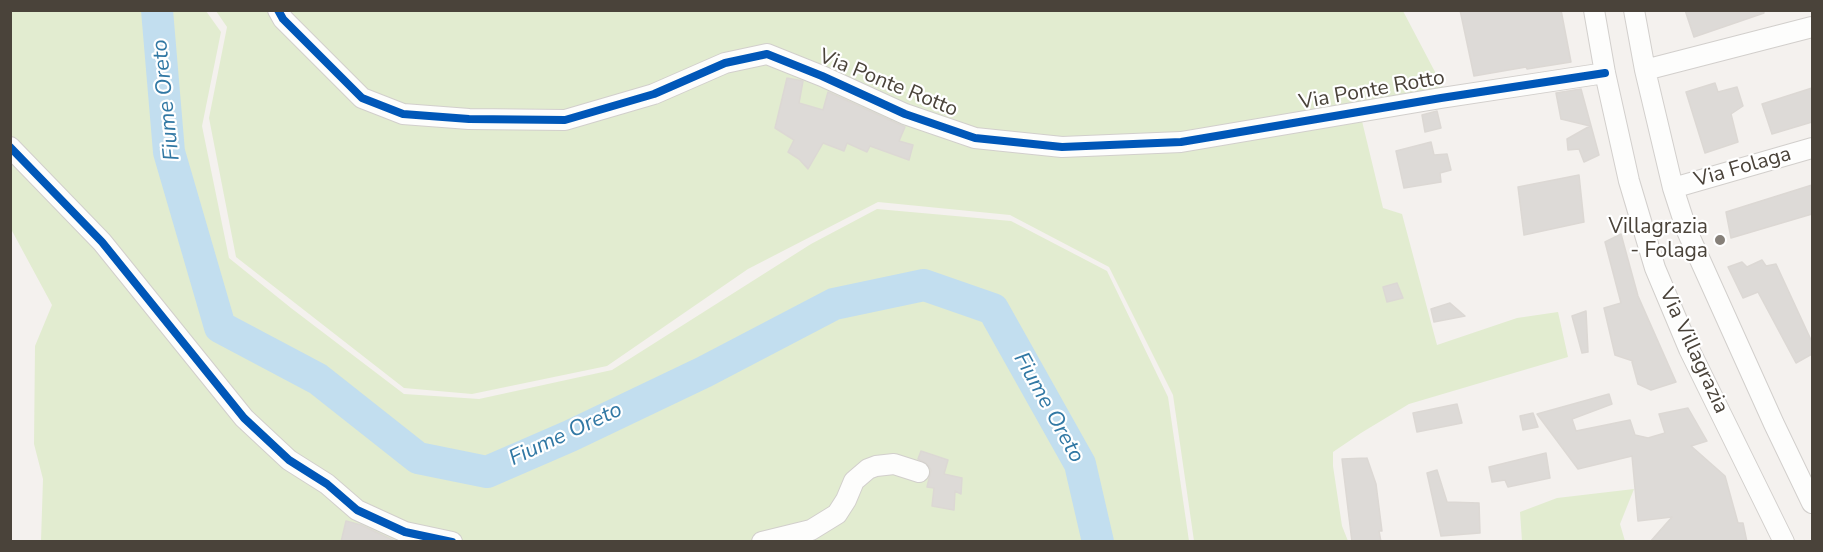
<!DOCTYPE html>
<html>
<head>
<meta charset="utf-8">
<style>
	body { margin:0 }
	#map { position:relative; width:1823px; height:552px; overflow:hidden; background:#f4f1ee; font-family:"Nunito Sans",sans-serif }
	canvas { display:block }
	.frame { position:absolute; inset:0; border:12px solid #4a433a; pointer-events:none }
</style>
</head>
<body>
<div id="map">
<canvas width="1823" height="552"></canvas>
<div class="frame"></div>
</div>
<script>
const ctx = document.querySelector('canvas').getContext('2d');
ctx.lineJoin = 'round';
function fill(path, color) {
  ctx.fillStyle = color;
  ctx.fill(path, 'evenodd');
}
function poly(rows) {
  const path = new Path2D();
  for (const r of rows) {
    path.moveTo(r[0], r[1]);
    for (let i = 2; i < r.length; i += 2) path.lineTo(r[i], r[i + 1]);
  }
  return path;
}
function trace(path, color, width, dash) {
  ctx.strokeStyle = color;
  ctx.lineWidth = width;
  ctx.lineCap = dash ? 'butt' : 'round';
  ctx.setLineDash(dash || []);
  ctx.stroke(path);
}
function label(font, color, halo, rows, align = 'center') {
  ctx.font = font + ' "Nunito Sans",sans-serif';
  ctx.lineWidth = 4.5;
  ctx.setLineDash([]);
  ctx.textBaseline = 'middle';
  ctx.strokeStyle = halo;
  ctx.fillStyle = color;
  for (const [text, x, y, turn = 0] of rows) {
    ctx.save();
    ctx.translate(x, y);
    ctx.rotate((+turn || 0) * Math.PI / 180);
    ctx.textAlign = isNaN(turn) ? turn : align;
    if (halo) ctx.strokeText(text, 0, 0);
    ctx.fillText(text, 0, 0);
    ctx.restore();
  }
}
fill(poly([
	[10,11,206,11,221,32,202,126,229,258,291,308,404,394,479,399,612,370,811,244,877,209,1011,221,1107,271,1168,397,1189,541,41,541,43,479,34,444,35,346,52,305,11,229],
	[216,11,1403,11,1444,89,1361,117,1383,208,1402,214,1437,345,1517,318,1558,312,1568,357,1409,404,1361,433,1333,452,1333,466,1342,526,1348,541,1194,541,1173,395,1109,267,1010,215,878,202,748,269,607,366,472,394,404,388,236,257,209,118,227,27],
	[1634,489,1620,524,1625,541,1522,541,1520,512,1557,498]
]), '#e2ecd0');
trace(poly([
	[157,10,169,152,220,327,318,379,418,458,487,472,570,436,704,372,834,304,924,285,993,309,1080,464,1098,542]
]), '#c2deef', 32);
const building = poly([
	[1460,10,1561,10,1571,62,1527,69,1526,67,1474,76,1460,10],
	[1685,10,1763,10,1764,13,1694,37,1685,10],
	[787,78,803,81,799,103,823,110,828,92,905,127,899,141,913,145,909,160,870,146,867,152,847,143,844,151,823,143,808,169,799,159,788,152,794,140,775,128,787,78],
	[1715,83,1718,92,1737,87,1743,106,1731,114,1738,142,1705,153,1686,92,1715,83],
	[1812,88,1812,122,1772,134,1762,104,1812,88],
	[1581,89,1599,155,1584,162,1579,149,1568,150,1567,139,1590,126,1561,119,1556,93,1581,89],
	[1437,111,1441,128,1425,132,1422,115,1437,111],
	[1431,142,1434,155,1447,154,1451,170,1440,173,1441,182,1404,188,1396,151,1431,142],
	[1579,175,1584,222,1524,235,1518,187,1579,175],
	[1812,185,1812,214,1731,238,1726,212,1812,185],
	[1621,234,1638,296,1676,382,1651,390,1638,384,1632,362,1633,361,1615,355,1604,308,1621,303,1605,242,1621,234],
	[1762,260,1766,266,1776,264,1812,342,1812,354,1796,363,1758,292,1743,298,1728,267,1742,262,1747,267,1762,260],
	[1397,283,1403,298,1387,302,1383,287,1397,283],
	[1450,303,1465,316,1434,322,1431,309,1450,303],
	[1586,311,1588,352,1582,353,1572,316,1586,311],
	[1609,394,1612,404,1572,419,1576,431,1630,420,1635,435,1648,438,1665,433,1659,414,1688,408,1707,441,1691,446,1725,476,1738,523,1743,523,1747,542,1650,542,1672,517,1638,521,1632,456,1578,469,1537,414,1609,394],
	[1457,404,1462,423,1417,432,1413,413,1457,404],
	[1533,413,1538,427,1523,430,1520,416,1533,413],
	[921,451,948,460,944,474,962,478,961,494,955,491,954,510,932,506,934,488,927,487,931,470,927,464,918,459,921,451],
	[1546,453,1550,478,1508,487,1505,480,1492,482,1489,467,1546,453],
	[1367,458,1376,484,1382,531,1379,531,1381,542,1352,542,1342,459,1367,458],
	[1437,470,1447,502,1479,503,1480,533,1441,536,1427,473,1437,470],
	[346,521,361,525,397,542,341,542,346,521]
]);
fill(building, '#dddad7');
trace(building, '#dcd8d4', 1.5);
const street = poly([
	[278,10,283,19,362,98,403,114,469,119,565,120,654,94,725,63,767,54,822,76,905,114,975,138,1062,147,1181,142,1441,98,1605,73],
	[1594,10,1605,73,1629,181,1655,268,1689,349,1784,542],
	[1634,10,1645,70,1673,188,1687,231,1774,424,1812,503],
	[1645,70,1812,27],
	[10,147,102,242,244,418,289,460,327,484,357,510,405,532,452,542],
	[1673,188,1812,148],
	[762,542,811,530,837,514,846,500,854,481,868,469,876,466,894,464,919,472]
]);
trace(street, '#d2cfcc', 22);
trace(street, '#fdfdfc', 20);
trace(poly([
	[278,10,283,19,362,98,403,114,469,119,565,120,654,94,725,63,767,54,822,76,905,114,975,138,1062,147,1181,142,1441,98,1605,73],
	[10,147,102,242,244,418,289,460,327,484,357,510,405,532,452,542]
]), '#0057b8', 8);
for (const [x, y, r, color] of [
	[1720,240,6,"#868079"]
]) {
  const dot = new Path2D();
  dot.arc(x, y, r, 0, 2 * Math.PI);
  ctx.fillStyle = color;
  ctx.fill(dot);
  trace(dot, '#fff', 2);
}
label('21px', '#4a433a', '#fff', [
	["Via Ponte Rotto",888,84,22],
	["Via Ponte Rotto",1372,91,-10],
	["Via Folaga",1743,168,-16],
	["Via Villagrazia",1693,351,65]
]);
label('21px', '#4a433a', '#fff', [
	["Villagrazia",1708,228],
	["- Folaga",1708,252]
], 'right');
label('italic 22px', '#3178a4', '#fff', [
	["Fiume Oreto",167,100,-96],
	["Fiume Oreto",1048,408,61],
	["Fiume Oreto",566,435,-25]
]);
</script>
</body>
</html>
